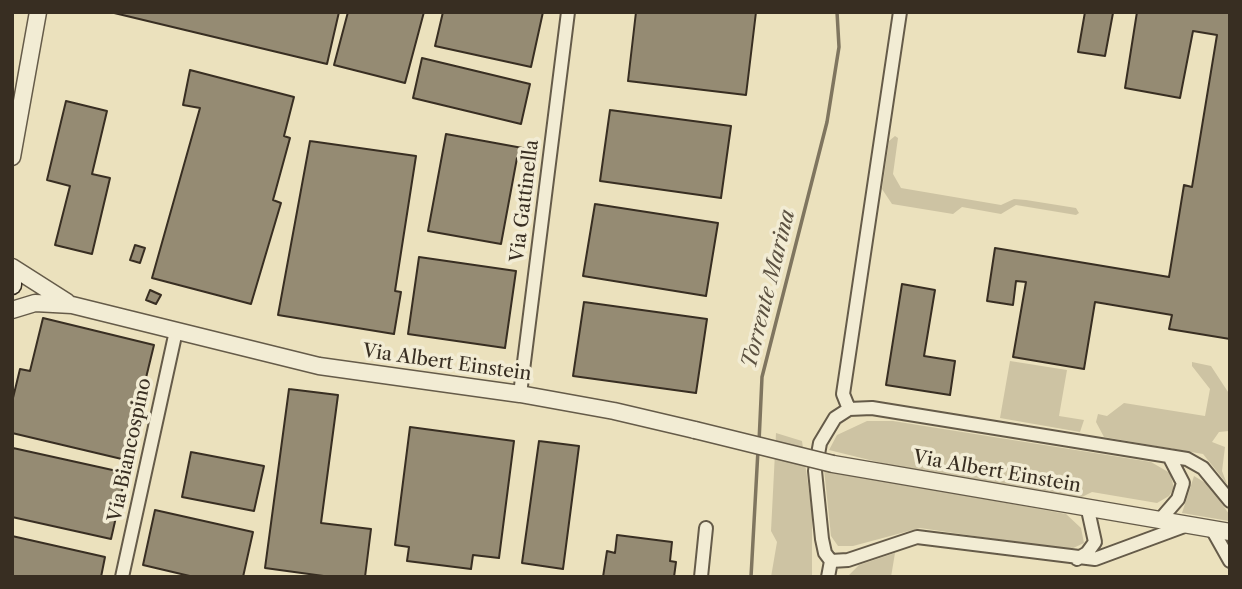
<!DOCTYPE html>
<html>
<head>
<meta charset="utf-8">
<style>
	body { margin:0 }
	#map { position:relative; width:1242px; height:589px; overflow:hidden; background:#ebe1bd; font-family:"Libre Caslon Text",serif }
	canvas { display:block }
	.frame { position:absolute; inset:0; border:14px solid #382e22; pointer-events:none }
</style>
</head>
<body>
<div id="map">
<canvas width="1242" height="589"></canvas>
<div class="frame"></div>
</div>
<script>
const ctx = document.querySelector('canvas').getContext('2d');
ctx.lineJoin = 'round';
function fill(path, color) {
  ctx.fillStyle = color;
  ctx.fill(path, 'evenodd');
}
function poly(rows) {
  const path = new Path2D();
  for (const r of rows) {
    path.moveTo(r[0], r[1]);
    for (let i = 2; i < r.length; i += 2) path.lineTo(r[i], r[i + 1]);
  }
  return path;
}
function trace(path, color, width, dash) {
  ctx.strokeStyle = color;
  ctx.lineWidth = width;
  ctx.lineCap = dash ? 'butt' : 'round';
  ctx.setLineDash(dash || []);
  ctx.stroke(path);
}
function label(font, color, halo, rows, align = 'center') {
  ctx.font = font + ' "Libre Caslon Text",serif';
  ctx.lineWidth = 7;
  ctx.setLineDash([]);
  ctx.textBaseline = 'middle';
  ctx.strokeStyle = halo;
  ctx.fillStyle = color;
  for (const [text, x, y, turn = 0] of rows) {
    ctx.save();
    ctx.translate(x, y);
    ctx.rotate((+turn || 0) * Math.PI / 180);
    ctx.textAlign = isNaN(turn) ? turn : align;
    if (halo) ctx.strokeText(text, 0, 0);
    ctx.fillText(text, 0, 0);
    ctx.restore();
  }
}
fill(poly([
	[895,136,898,138,893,174,901,188,1001,205,1014,199,1026,200,1076,208,1079,213,1076,215,1016,205,1001,214,962,207,953,214,892,204,882,189,889,141],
	[1010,361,1067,370,1059,416,1084,420,1080,432,1000,418],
	[1192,362,1211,366,1230,395,1229,431,1219,432,1212,442,1225,447,1222,471,1227,484,1203,454,1104,437,1096,422,1098,414,1107,416,1124,403,1205,416,1210,389,1192,366],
	[867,421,893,421,1151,462,1170,473,1174,488,1169,496,1157,503,1092,492,1078,499,926,474,829,450,837,435],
	[776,433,802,441,812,513,812,577,771,577,777,542,771,531],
	[824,469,1066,514,1081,528,1084,543,1069,550,920,528,853,546,838,546,831,536],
	[1194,476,1209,485,1229,514,1229,521,1182,513],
	[895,553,891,577,847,577,859,565]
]), '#cdc3a3');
trace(poly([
	[759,442,762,377,827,122,839,47,837,12],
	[751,577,758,450]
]), '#7f755f', 3.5);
const building = poly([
	[110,12,339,12,327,64,110,12],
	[348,12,424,12,405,83,334,65,348,12],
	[443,12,543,12,531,67,435,46,443,12],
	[636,12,756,12,746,95,628,81,636,12],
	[1085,12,1113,13,1105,56,1078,52,1085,12],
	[1137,12,1230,12,1230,339,1169,329,1172,315,1095,302,1084,369,1013,357,1026,282,1016,281,1013,305,987,301,995,248,1169,277,1184,185,1192,187,1217,35,1193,31,1180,98,1125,88,1137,12],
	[422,58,530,84,521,124,413,98,422,58],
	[190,70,294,97,284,136,290,138,273,200,281,203,251,304,152,278,200,108,183,105,190,70],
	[66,101,107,111,92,174,110,178,92,254,55,245,70,186,47,180,66,101],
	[610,110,731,126,721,198,600,181,610,110],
	[446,134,528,149,526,159,517,158,501,244,428,231,446,134],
	[310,141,416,156,395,291,401,292,394,334,278,315,310,141],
	[595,204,718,223,706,296,583,276,595,204],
	[135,245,145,248,140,263,130,260,135,245],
	[419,257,516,271,505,348,408,334,419,257],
	[902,284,935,290,924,356,955,361,950,395,886,385,902,284],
	[150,290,161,295,156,304,146,300,150,290],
	[584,302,707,319,696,393,573,376,584,302],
	[43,318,154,345,126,460,12,433,12,402,20,369,30,371,43,318],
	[289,389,338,395,321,523,371,529,365,577,331,577,265,568,289,389],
	[410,427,514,441,499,558,473,555,471,569,407,561,409,547,395,545,410,427],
	[539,441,579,446,563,569,522,563,539,441],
	[13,448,126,473,111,539,12,517,13,448],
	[191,452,264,466,254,511,182,497,191,452],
	[155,510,253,532,243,577,194,577,143,565,155,510],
	[617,535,672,542,670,561,676,562,674,577,603,577,607,551,615,553,617,535],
	[12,536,105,557,101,577,12,577,12,536]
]);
fill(building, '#958b73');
trace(building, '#382e22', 2);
const minor = poly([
	[520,394,568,12],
	[849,409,843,394,900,12],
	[1159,521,1178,499,1183,483,1169,456],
	[1187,525,1095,559,917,537,848,560,831,561,825,553,822,539,815,471,820,443,835,418,849,409,872,408,1187,459,1203,468,1230,501],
	[1212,529,1230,561],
	[1077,559,1087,553,1095,542,1088,510],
	[122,577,176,331],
	[701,577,706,528],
	[828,577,831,561]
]);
const tertiary = poly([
	[12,157,38,12],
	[12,267,67,302],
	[12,310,35,303,72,305,319,366,520,394,614,411,695,430],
	[833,464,1230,532]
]);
const secondary = poly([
	[12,280,12,285]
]);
trace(minor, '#655b49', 16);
trace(tertiary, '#655b49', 19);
trace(secondary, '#382e22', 21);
trace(minor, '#f2ecd4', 12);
trace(tertiary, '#f2ecd4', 16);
trace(secondary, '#f2ecd4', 18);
const tertiaryBridge = poly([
	[695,430,833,464]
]);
trace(tertiaryBridge, '#655b49', 19, []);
trace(tertiaryBridge, '#f2ecd4', 16);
label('19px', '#382e22', '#f2ecd4', [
	["Via Gattinella",525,201,-83],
	["Via Albert Einstein",447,363,8],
	["Via Biancospino",130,450,-78],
	["Via Albert Einstein",997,472,10]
]);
label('italic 21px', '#5b5141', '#f2ecd4', [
	["Torrente Marina",769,289,-76]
]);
</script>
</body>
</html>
